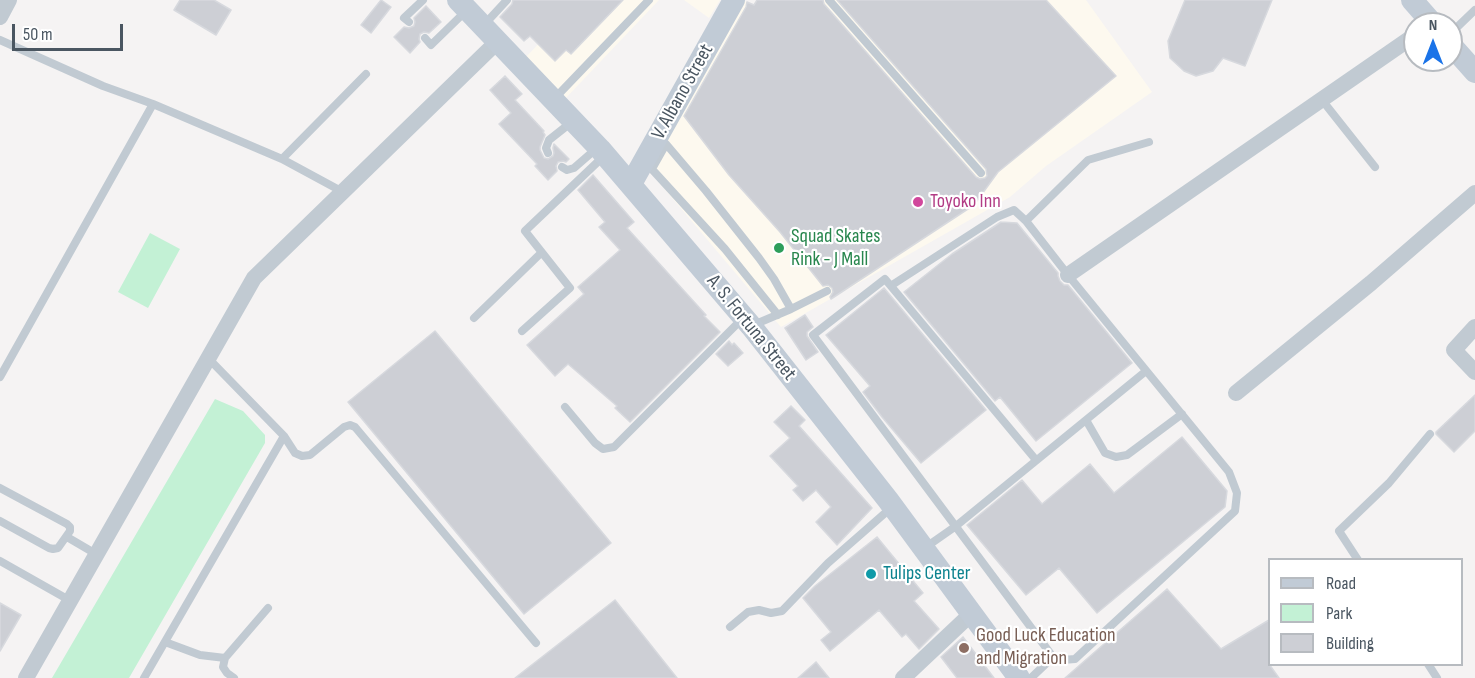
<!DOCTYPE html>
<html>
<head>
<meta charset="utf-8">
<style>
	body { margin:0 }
	#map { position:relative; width:1475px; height:678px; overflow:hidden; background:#f5f3f3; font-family:"Sofia Sans Condensed",sans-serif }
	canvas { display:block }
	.legend { position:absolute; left:1268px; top:558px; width:195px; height:108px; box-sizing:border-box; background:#fff; border:2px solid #b7bbc0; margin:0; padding:8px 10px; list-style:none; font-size:18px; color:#4a5661 }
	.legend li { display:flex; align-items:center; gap:12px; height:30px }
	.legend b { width:30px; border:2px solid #b7bbc0 }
	.north { position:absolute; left:1403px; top:12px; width:60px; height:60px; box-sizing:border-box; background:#fff; border:2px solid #b7bbc0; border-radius:50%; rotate:0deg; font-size:16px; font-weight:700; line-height:24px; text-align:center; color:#4a5661 }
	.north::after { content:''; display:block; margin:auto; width:21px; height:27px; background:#1a73e8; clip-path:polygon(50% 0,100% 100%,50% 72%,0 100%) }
	.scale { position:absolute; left:12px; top:24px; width:111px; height:27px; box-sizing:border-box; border:3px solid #4a5661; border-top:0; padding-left:8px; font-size:18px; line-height:21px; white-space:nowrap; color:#4a5661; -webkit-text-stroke:4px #fff; paint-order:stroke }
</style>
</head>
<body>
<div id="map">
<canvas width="1475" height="678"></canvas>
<ul class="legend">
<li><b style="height:8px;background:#c1cbd6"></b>Road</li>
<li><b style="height:16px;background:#c3f1d5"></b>Park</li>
<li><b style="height:16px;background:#cdcfd5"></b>Building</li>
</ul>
<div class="north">N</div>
<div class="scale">50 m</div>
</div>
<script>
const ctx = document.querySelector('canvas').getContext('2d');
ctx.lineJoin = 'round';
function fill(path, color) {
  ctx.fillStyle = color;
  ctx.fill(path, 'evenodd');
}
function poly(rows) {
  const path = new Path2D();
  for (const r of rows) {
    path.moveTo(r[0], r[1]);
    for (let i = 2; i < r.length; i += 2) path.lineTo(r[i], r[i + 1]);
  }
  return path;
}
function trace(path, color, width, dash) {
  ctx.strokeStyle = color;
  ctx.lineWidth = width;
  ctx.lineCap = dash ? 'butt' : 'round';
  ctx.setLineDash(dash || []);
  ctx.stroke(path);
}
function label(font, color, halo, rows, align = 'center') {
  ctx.font = font + ' "Sofia Sans Condensed",sans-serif';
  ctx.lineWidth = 4.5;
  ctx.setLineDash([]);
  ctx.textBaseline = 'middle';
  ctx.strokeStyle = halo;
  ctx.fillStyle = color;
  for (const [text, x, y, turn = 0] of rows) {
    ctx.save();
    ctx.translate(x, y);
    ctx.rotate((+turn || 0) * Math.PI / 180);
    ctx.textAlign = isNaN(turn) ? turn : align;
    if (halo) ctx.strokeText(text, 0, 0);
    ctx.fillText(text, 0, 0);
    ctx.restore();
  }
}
fill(poly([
	[581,0,659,0,563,101,523,60],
	[684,0,720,0,709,18],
	[742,0,753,5,757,0,1086,0,1152,92,1046,166,1010,197,781,327,646,167]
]), '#fdf9ef');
fill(poly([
	[150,233,180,249,148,308,118,292],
	[215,399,243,411,265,435,265,443,129,678,52,678]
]), '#c3f1d5');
const building = poly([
	[180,0,214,0,231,10,216,35,174,10,180,0],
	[381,0,391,7,371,33,361,25,381,0],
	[513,0,623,0,571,54,566,50,555,61,530,36,524,41,500,17,512,4,513,0],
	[757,0,823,0,824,4,976,177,980,179,985,178,987,176,986,169,837,0,1046,0,1116,76,998,172,974,205,831,299,830,297,833,292,832,288,828,285,823,286,780,232,729,175,684,116,746,7,747,2,754,5,757,0],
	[1185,0,1272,0,1245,66,1223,58,1213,71,1196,76,1184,71,1170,58,1168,41,1185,0],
	[426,6,441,22,429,33,424,32,420,34,419,39,420,42,410,53,394,37,404,27,409,28,414,26,415,22,414,18,426,6],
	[505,76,522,94,515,100,544,131,543,132,545,135,540,147,540,150,544,158,548,159,553,156,554,153,553,148,554,144,569,159,566,162,563,161,558,162,556,166,557,171,548,180,535,166,537,164,499,124,511,113,490,90,505,76],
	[593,175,634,222,627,228,706,315,704,316,720,332,630,422,615,408,617,406,568,364,555,376,527,345,584,294,578,287,620,250,599,227,605,222,578,190,593,175],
	[1001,222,1017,223,1058,273,1058,276,1060,281,1064,285,1068,285,1132,363,1036,441,1000,397,995,401,904,292,952,254,1001,222],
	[884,288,986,410,921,463,882,417,863,392,870,386,826,335,884,288],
	[805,315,813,327,807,332,807,336,818,352,806,360,785,328,805,315],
	[435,331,611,543,524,614,348,402,435,331],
	[729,341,732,345,734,343,743,353,728,366,716,354,729,341],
	[1475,395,1475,431,1454,452,1436,434,1436,432,1475,395],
	[791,406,805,420,799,426,872,508,837,545,816,522,831,507,816,490,803,501,793,490,798,486,770,456,790,438,774,422,791,406],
	[1182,437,1227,491,1225,507,1097,613,1059,568,1026,595,967,525,1022,480,1042,504,1090,464,1114,493,1182,437],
	[877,537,923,593,914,601,939,629,919,649,906,634,902,637,879,610,830,651,821,640,831,632,803,598,815,586,877,537],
	[1167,589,1221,649,1269,620,1269,664,1279,678,1065,678,1167,589],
	[615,600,677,678,515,678,615,600],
	[0,603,21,615,0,651,0,603],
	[963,637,994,678,957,678,941,657,963,637],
	[816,662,829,678,798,678,816,662]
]);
fill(building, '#cdcfd5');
trace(building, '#d7d9de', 1.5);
trace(poly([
	[829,0,981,173],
	[409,22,404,18,423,0],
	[483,26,507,0],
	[1451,33,1475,10],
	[425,38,431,45,467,10],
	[0,40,103,86,153,104,282,159,343,192],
	[554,99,649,0],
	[1322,100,1375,167],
	[548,153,546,148,549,140,573,121],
	[282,159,366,74],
	[649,166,725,249,778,315],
	[562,167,567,170,574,168,597,148],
	[653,167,666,144,706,191,759,258,774,279,791,309],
	[1026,221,1088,160,1149,142],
	[892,285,997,217,1014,210,1026,221,1068,275,1229,472,1237,493,1235,511,1075,659,1063,660,1053,657,813,335,885,279,1036,460],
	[474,318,541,253],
	[751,326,791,309,827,291],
	[522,331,570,288,525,231,605,155],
	[208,358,284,436,295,453,302,456,310,455,344,427,350,425,355,427,536,643],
	[0,377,153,104],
	[565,407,595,443,603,449,614,447,743,318],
	[1086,420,1105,453,1116,457,1127,455,1182,414],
	[0,488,67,524,70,527,70,531,58,548,53,549,49,548,0,521],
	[67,537,96,554],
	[926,547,956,526,1146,371],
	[1358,560,1339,531,1389,483,1430,434],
	[0,561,69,600],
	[730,627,748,612,759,610,771,613,782,611,828,563,892,507],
	[165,642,200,655,225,658],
	[1428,664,1437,678],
	[144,678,284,436],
	[234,678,227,673,223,667,225,658,268,608],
	[1031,678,1053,657]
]), '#c1cad2', 8);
trace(poly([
	[0,17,9,0],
	[1068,275,1415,35],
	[1475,327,1454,350,1475,372],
	[1236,393,1371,283,1475,193],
	[26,678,254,278,498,41],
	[903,678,971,614]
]), '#c1cad2', 16);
trace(poly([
	[458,0,600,149,751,326,888,500,1019,678],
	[1412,0,1433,24],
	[1451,45,1475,72],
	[631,184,734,0]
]), '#c1cbd6', 22);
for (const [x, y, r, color] of [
	[918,202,6,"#d1479c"],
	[779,248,6,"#2e9e5b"],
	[871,574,6,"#0f9aa8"],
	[964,648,6,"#8d6e63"]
]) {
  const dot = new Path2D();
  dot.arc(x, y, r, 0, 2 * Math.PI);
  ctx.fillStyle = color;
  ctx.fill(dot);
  trace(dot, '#fff', 2);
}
label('20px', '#4a5661', '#fff', [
	["V. Albano Street",683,92,-61],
	["A. S. Fortuna Street",751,328,51]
]);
label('20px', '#b23c85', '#fff', [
	["Toyoko Inn",930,202]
], 'left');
label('20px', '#27864d', '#fff', [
	["Squad Skates",791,237],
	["Rink - J Mall",791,260]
], 'left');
label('20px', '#0d838f', '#fff', [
	["Tulips Center",883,574]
], 'left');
label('20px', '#785e54', '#fff', [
	["Good Luck Education",976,636],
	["and Migration",976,659]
], 'left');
</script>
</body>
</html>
